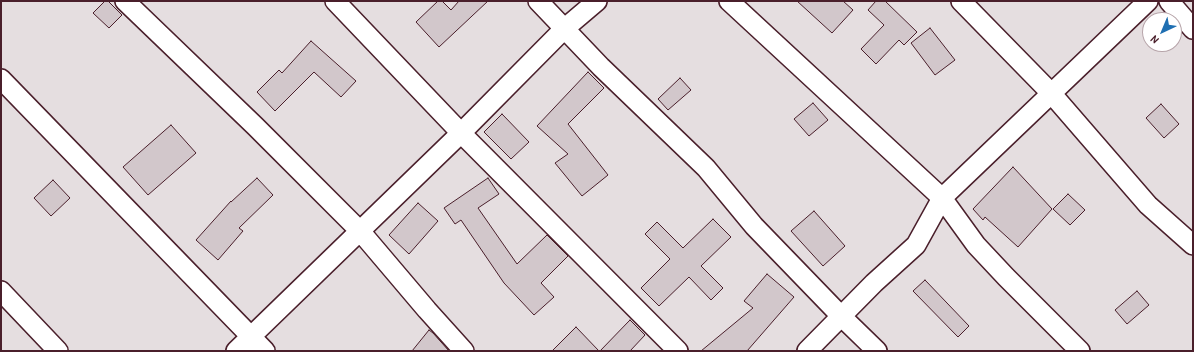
<!DOCTYPE html>
<html>
<head>
<meta charset="utf-8">
<style>
	body { margin:0 }
	#map { position:relative; width:1194px; height:352px; overflow:hidden; background:#fff; font-family:"Patrick Hand",sans-serif }
	canvas { display:block }
	.frame { position:absolute; inset:0; border:2px solid #4a1f2b; pointer-events:none }
	.north { position:absolute; left:1142px; top:12px; width:40px; height:40px; box-sizing:border-box; background:#fff; border:1px solid #b7a5aa; border-radius:50%; rotate:224deg; font-size:11px; font-weight:700; line-height:16px; text-align:center; color:#4a1f2b }
	.north::after { content:''; display:block; margin:auto; width:14px; height:18px; background:#1f6fb2; clip-path:polygon(50% 0,100% 100%,50% 72%,0 100%) }
</style>
</head>
<body>
<div id="map">
<canvas width="1194" height="352"></canvas>
<div class="frame"></div>
<div class="north">N</div>
</div>
<script>
const ctx = document.querySelector('canvas').getContext('2d');
ctx.lineJoin = 'round';
function fill(path, color) {
  ctx.fillStyle = color;
  ctx.fill(path, 'evenodd');
}
function poly(rows) {
  const path = new Path2D();
  for (const r of rows) {
    path.moveTo(r[0], r[1]);
    for (let i = 2; i < r.length; i += 2) path.lineTo(r[i], r[i + 1]);
  }
  return path;
}
function trace(path, color, width, dash) {
  ctx.strokeStyle = color;
  ctx.lineWidth = width;
  ctx.lineCap = dash ? 'butt' : 'round';
  ctx.setLineDash(dash || []);
  ctx.stroke(path);
}
fill(poly([
	[1,1,1193,1,1193,351,1,351],
	[1150,20,1174,20,1174,44,1150,44]
]), '#e5dee0');
const building = poly([
	[105,1,108,1,122,15,109,28,93,13,105,1],
	[438,1,442,1,451,10,459,1,488,1,439,47,416,22,438,1],
	[797,1,843,1,853,10,832,33,797,1],
	[876,1,885,1,917,32,904,45,899,40,876,64,861,49,884,25,868,10,876,1],
	[930,28,955,60,935,75,911,43,930,28],
	[311,41,356,81,341,97,314,72,275,111,257,92,279,70,282,73,311,41],
	[588,72,604,88,568,124,608,175,582,196,555,163,568,154,537,126,588,72],
	[680,78,691,90,668,110,658,99,680,78],
	[813,103,828,120,809,136,794,119,813,103],
	[1161,104,1179,124,1164,138,1146,118,1161,104],
	[502,114,529,142,511,159,484,132,502,114],
	[171,125,196,153,148,195,123,167,171,125],
	[1013,167,1052,209,1018,247,985,217,983,220,973,209,1013,167],
	[257,178,273,195,239,228,243,231,218,260,196,240,231,201,231,202,257,178],
	[488,178,499,194,478,208,517,264,547,235,568,256,541,283,554,297,534,315,504,283,461,220,455,224,444,208,488,178],
	[53,180,70,198,51,216,34,198,53,180],
	[1068,194,1085,210,1070,225,1053,209,1068,194],
	[418,203,438,221,409,254,389,235,418,203],
	[814,211,845,246,823,266,791,231,814,211],
	[713,219,731,237,701,266,723,288,711,300,689,277,659,306,641,288,670,259,645,234,657,222,683,248,713,219],
	[767,274,794,297,747,351,701,351,753,308,744,301,767,274],
	[925,280,969,326,958,337,913,291,925,280],
	[1137,291,1149,305,1127,324,1115,310,1137,291],
	[630,320,645,335,630,351,600,351,630,320],
	[576,327,599,351,552,351,576,327],
	[429,330,433,333,449,351,412,351,429,330]
]);
fill(building, '#d2c7cb');
trace(building, '#4a1f2b', 1);
const minor = poly([
	[125,1,255,126,360,231,427,310,464,351],
	[335,1,461,133,678,351],
	[538,1,601,67,706,168,754,226,841,316,877,351],
	[729,1,942,198,976,245,1006,277,1080,351],
	[961,1,1051,93,1148,205,1193,245],
	[1169,1,1193,29],
	[1,79,265,351],
	[1,291,58,351],
	[236,351,461,133,564,29,597,1],
	[807,351,874,283,916,245,942,198,1148,1]
]);
trace(minor, '#4a1f2b', 22);
trace(minor, '#fff', 19);
</script>
</body>
</html>
